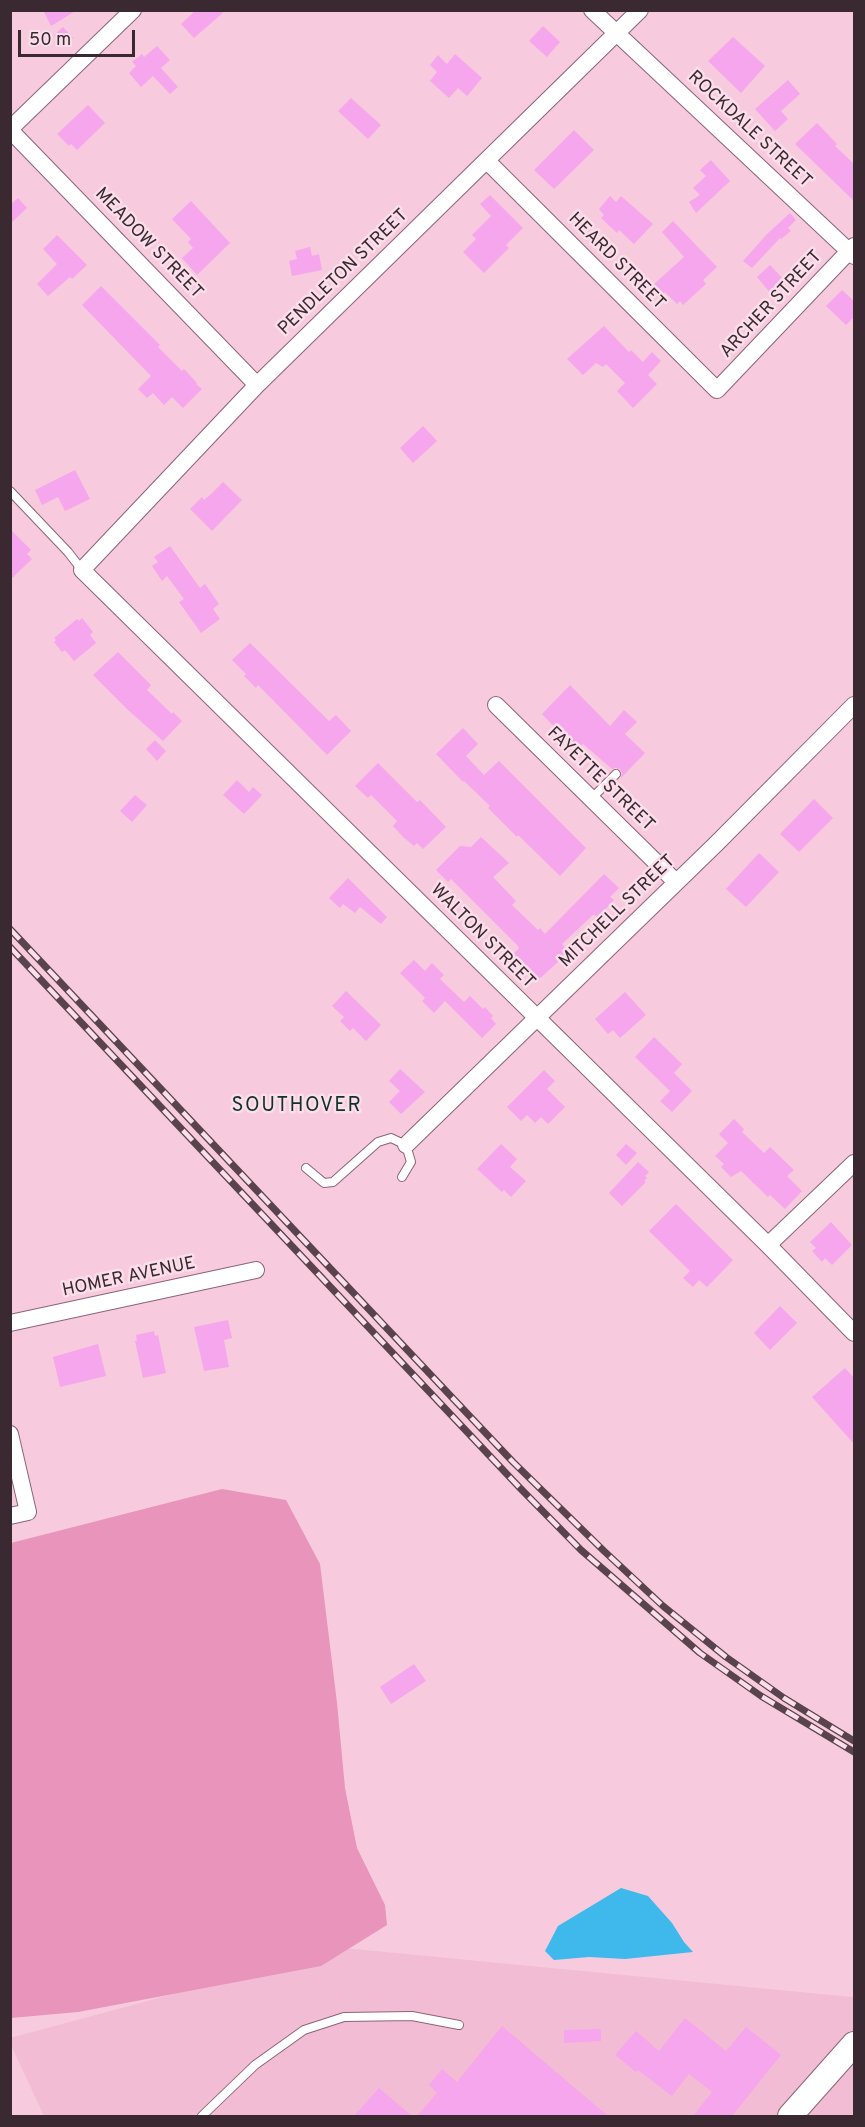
<!DOCTYPE html>
<html>
<head>
<meta charset="utf-8">
<style>
	body { margin:0 }
	#map { position:relative; width:865px; height:2127px; overflow:hidden; background:#f8cade; font-family:Overpass,sans-serif }
	canvas { display:block }
	.frame { position:absolute; inset:0; border:12px solid #3a2930; pointer-events:none }
	.scale { position:absolute; left:18px; top:30px; width:117px; height:27px; box-sizing:border-box; border:3px solid #3a2930; border-top:0; padding-left:8px; font-size:18px; line-height:21px; white-space:nowrap; color:#3a2930; -webkit-text-stroke:4px #fadee9; paint-order:stroke }
</style>
</head>
<body>
<div id="map">
<canvas width="865" height="2127"></canvas>
<div class="frame"></div>
<div class="scale">50 m</div>
</div>
<script>
const ctx = document.querySelector('canvas').getContext('2d');
ctx.lineJoin = 'round';
function fill(path, color) {
  ctx.fillStyle = color;
  ctx.fill(path, 'evenodd');
}
function poly(rows) {
  const path = new Path2D();
  for (const r of rows) {
    path.moveTo(r[0], r[1]);
    for (let i = 2; i < r.length; i += 2) path.lineTo(r[i], r[i + 1]);
  }
  return path;
}
function trace(path, color, width, dash) {
  ctx.strokeStyle = color;
  ctx.lineWidth = width;
  ctx.lineCap = dash ? 'butt' : 'round';
  ctx.setLineDash(dash || []);
  ctx.stroke(path);
}
function label(font, color, halo, rows, align = 'center') {
  ctx.font = font + ' Overpass,sans-serif';
  ctx.lineWidth = 5;
  ctx.setLineDash([]);
  ctx.textBaseline = 'middle';
  ctx.strokeStyle = halo;
  ctx.fillStyle = color;
  for (const [text, x, y, turn = 0] of rows) {
    ctx.save();
    ctx.translate(x, y);
    ctx.rotate((+turn || 0) * Math.PI / 180);
    ctx.textAlign = isNaN(turn) ? turn : align;
    if (halo) ctx.strokeText(text, 0, 0);
    ctx.fillText(text, 0, 0);
    ctx.restore();
  }
}
fill(poly([
	[344,1948,852,1997,854,1995,854,2116,44,2116,11,2045,10,2038]
]), '#f2bdd4');
fill(poly([
	[222,1489,286,1500,320,1564,337,1703,345,1788,357,1848,385,1905,387,1925,321,1966,78,2012,11,2018,11,1543]
]), '#e894bb');
fill(poly([
	[621,1888,648,1896,672,1923,684,1942,693,1952,625,1959,589,1957,554,1960,545,1951,558,1926]
]), '#3fb8ec');
fill(poly([
	[43,10,77,10,51,26],
	[196,10,226,10,194,38,181,24],
	[543,26,560,42,547,57,529,41],
	[63,27,73,38,63,47,54,35],
	[733,37,765,66,741,93,708,61],
	[157,46,170,60,161,68,178,87,170,94,153,76,141,87,129,73,136,66,132,62,142,54,144,57],
	[455,54,482,78,467,96,458,88,449,98,430,81,437,72,430,65,438,55,447,64],
	[788,80,800,94,781,111,788,119,775,131,755,109],
	[351,98,381,125,368,139,338,111],
	[88,105,105,123,77,150,71,144,69,146,57,134],
	[817,123,837,144,835,146,855,165,855,202,795,144],
	[574,130,594,150,554,189,534,170],
	[711,160,730,181,696,213,689,202,700,195,693,188,706,176,700,170],
	[490,195,523,228,506,245,509,248,484,273,463,252,476,239,472,235,491,216,480,204],
	[610,196,616,202,621,196,653,224,634,244,619,230,617,233,601,218,604,215,599,209],
	[18,198,27,208,10,224,10,205],
	[191,201,230,243,197,275,182,258,193,248,188,242,191,239,172,219],
	[790,213,796,220,788,228,791,231,781,239,780,238,752,268,743,261,767,234],
	[673,221,717,267,703,280,706,284,683,305,680,301,677,304,665,292,662,295,653,285,684,257,662,232],
	[57,235,87,265,72,279,70,277,48,296,37,284,57,264,43,249],
	[310,247,312,256,319,254,322,270,292,276,289,261,297,259,295,251],
	[770,265,786,282,772,295,757,277],
	[101,286,160,345,158,347,182,371,184,369,197,383,196,384,202,389,183,408,172,397,164,405,153,393,147,398,138,389,151,376,82,305],
	[842,290,855,302,855,316,846,325,826,306],
	[604,326,629,352,631,350,643,362,652,352,661,361,648,375,657,384,633,408,617,391,625,383,606,364,603,367,596,363,583,375,567,359],
	[423,426,437,441,413,463,400,448],
	[75,470,90,499,65,511,58,497,42,505,35,490],
	[223,482,242,500,212,531,190,509,202,497,204,500,210,495],
	[10,529,31,550,27,554,32,559,10,580],
	[170,546,200,588,205,584,219,604,213,609,220,619,201,633,179,602,184,599,167,576,162,581,152,566,158,562,154,557],
	[82,618,93,632,90,635,96,643,74,661,65,650,62,652,54,642,56,640,54,638,77,619,79,621],
	[250,643,329,721,336,715,351,731,327,755,258,685,256,688,244,676,246,674,232,660],
	[118,652,151,685,147,690,172,714,173,712,182,721,163,741,128,710,93,675],
	[570,685,610,726,624,710,637,722,625,734,645,753,621,778,622,773,620,769,615,768,612,769,583,744,576,750,542,714],
	[463,728,478,744,466,756,484,775,499,761,586,848,560,876,518,835,517,837,488,808,490,806,464,781,463,782,436,754],
	[155,740,166,751,157,761,146,749],
	[378,763,417,802,420,800,446,827,423,849,417,843,414,846,403,837,393,826,397,821,371,795,368,798,355,786],
	[237,780,249,792,253,787,262,795,244,814,223,795],
	[135,795,147,805,132,822,120,811],
	[814,799,833,818,799,852,780,834],
	[481,837,509,863,493,877,516,901,512,905,538,930,540,928,545,934,604,874,619,888,610,897,614,900,597,918,594,914,562,944,575,960,566,969,559,961,536,982,512,955,519,948,517,945,451,879,448,882,436,870,460,846,471,847],
	[759,853,779,872,746,907,726,889],
	[348,878,387,917,381,924,360,907,355,913,343,904,340,908,329,898],
	[414,960,425,971,432,963,444,975,440,979,464,1002,470,996,483,1009,485,1007,493,1016,491,1018,496,1024,482,1038,445,1001,434,1013,422,1001,425,998,400,973],
	[346,991,381,1025,366,1041,353,1028,350,1031,340,1021,344,1017,332,1006],
	[625,992,646,1015,620,1038,613,1030,608,1034,595,1019],
	[654,1037,682,1064,674,1073,692,1091,672,1112,660,1101,670,1091,635,1057],
	[400,1069,425,1092,401,1114,389,1102,400,1091,389,1081],
	[544,1070,555,1081,547,1089,565,1107,548,1124,541,1117,535,1123,527,1115,521,1121,507,1107],
	[734,1119,744,1129,742,1132,764,1153,770,1147,794,1170,787,1176,802,1191,785,1209,770,1195,768,1197,741,1171,731,1177,721,1167,724,1164,715,1156,728,1143,719,1134],
	[501,1144,517,1159,510,1167,526,1181,511,1197,504,1190,502,1192,477,1169],
	[626,1144,637,1153,626,1165,616,1155],
	[638,1162,649,1172,645,1176,647,1178,644,1181,646,1182,622,1206,609,1193],
	[676,1204,733,1260,707,1287,699,1280,693,1287,683,1278,690,1271,649,1231],
	[831,1222,852,1245,832,1265,825,1258,822,1262,812,1251,816,1248,810,1242],
	[780,1306,797,1323,770,1350,754,1333],
	[228,1320,232,1338,224,1340,229,1367,204,1371,194,1327],
	[154,1331,155,1336,158,1335,166,1373,143,1378,135,1341,137,1341,136,1335],
	[98,1344,106,1376,60,1387,53,1357],
	[845,1368,855,1379,855,1445,812,1397],
	[414,1664,426,1681,391,1704,380,1687],
	[685,2018,726,2051,746,2027,781,2055,732,2116,693,2116,712,2092,689,2074,672,2096,638,2070,636,2072,615,2055,636,2031,659,2051],
	[502,2026,576,2089,608,2116,417,2116,437,2093,429,2085,442,2069,457,2082],
	[601,2029,601,2041,564,2043,564,2030],
	[379,2088,412,2116,354,2116]
]), '#f5a6ec');
const service = poly([
	[10,491,68,552,82,570],
	[591,799,616,774],
	[306,1168,324,1183,333,1182,378,1142,391,1138,406,1145,411,1162,402,1177],
	[202,2116,255,2065,304,2030,344,2017,412,2016,459,2025]
]);
const minor = poly([
	[592,10,854,256],
	[640,10,257,385,82,570,768,1245,854,1333],
	[10,129,133,10],
	[10,130,257,385],
	[487,161,717,390,854,246],
	[496,705,676,882],
	[406,1145,717,843,854,705],
	[768,1245,854,1163],
	[10,1323,256,1270],
	[10,1434,28,1512,10,1516]
]);
const secondary = poly([
	[790,2116,854,2044]
]);
trace(service, '#8c6476', 10);
trace(minor, '#8c6476', 18);
trace(secondary, '#8c6476', 26);
trace(service, '#fff', 8);
trace(minor, '#fff', 16);
trace(secondary, '#fff', 24);
const rail = poly([
	[10,929,513,1462,604,1551,663,1606,726,1657,784,1698,854,1741],
	[10,947,520,1488,581,1550,700,1653,761,1696,854,1752]
]);
trace(rail, '#59434c', 7);
trace(rail, '#fadee9', 4.5, [14]);
label('18px', '#3a2930', '#fadee9', [
	["ROCKDALE STREET",749,130,43],
	["MEADOW STREET",148,244,46],
	["HEARD STREET",616,262,45],
	["PENDLETON STREET",344,273,-44],
	["ARCHER STREET",772,305,-47],
	["FAYETTE STREET",600,780,44],
	["MITCHELL STREET",618,912,-44],
	["WALTON STREET",482,937,45],
	["HOMER AVENUE",129,1278,-12]
]);
ctx.letterSpacing = '1.5px';
label('20px', '#123027', '#fadee9', [
	["SOUTHOVER",297,1107]
]);
ctx.letterSpacing = '0px';
</script>
</body>
</html>
